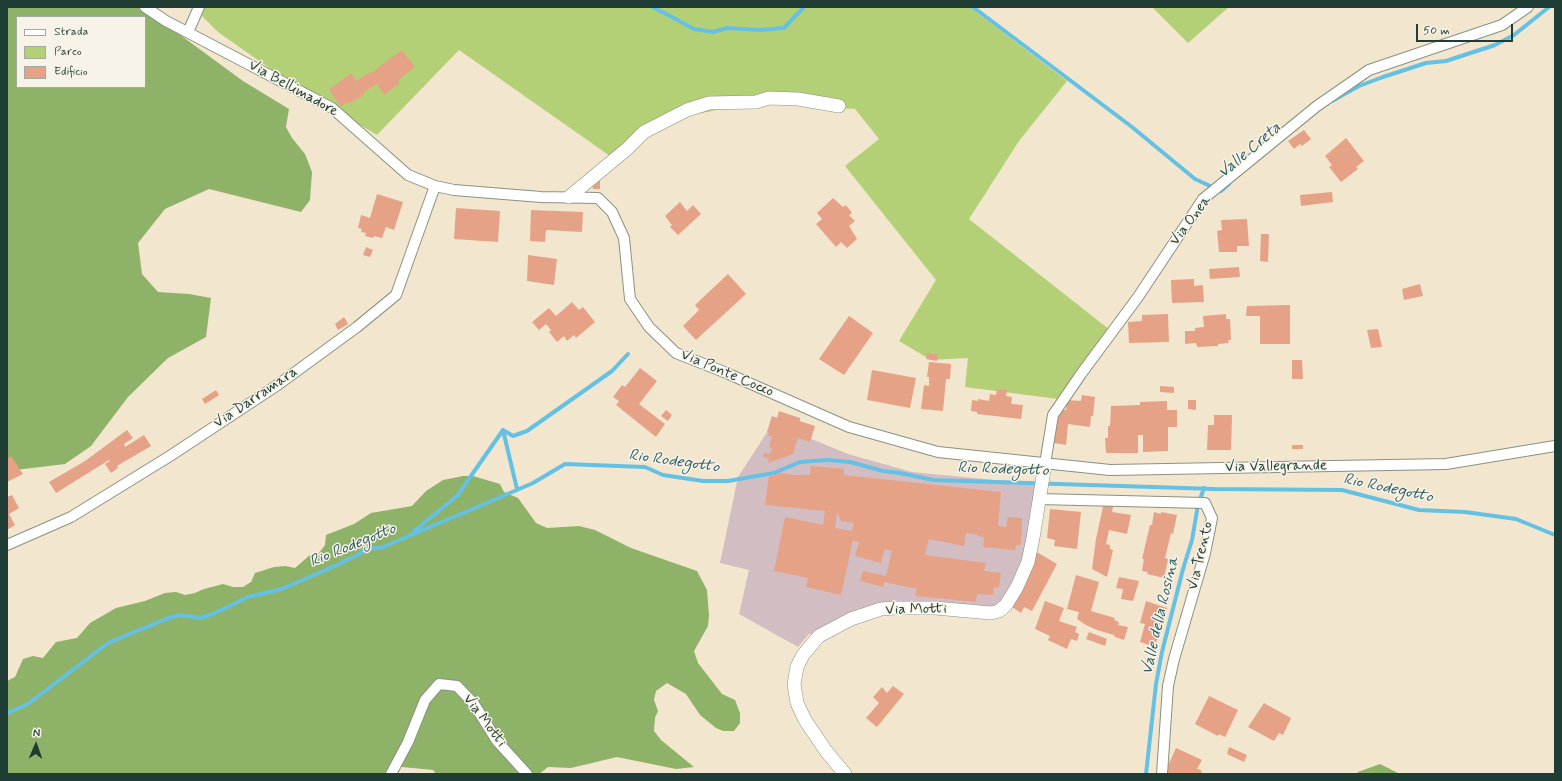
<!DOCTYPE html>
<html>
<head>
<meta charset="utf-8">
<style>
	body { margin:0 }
	#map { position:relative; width:1562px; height:781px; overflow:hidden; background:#f3e6ce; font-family:Mynerve,sans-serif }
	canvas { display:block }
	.frame { position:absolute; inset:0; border:8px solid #1f3d34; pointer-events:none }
	.legend { position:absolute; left:16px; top:16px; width:130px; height:72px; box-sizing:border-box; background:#f7f3e8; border:1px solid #a1aaa0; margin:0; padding:5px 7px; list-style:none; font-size:12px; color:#1f3d34 }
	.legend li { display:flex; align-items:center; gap:8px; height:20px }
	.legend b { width:20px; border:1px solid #a1aaa0 }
	.north { position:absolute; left:16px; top:725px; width:40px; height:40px; -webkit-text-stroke:3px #f7f3e8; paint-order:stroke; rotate:2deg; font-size:11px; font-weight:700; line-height:16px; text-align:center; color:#1f3d34 }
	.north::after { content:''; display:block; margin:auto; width:14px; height:18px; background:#1f3d34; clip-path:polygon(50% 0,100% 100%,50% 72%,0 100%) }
	.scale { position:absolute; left:1416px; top:24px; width:97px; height:18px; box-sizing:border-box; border:2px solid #1f3d34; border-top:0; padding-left:5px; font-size:12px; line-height:14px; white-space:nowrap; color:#1f3d34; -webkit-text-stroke:3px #f7f3e8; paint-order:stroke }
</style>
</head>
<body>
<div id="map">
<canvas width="1562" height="781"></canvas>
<div class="frame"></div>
<ul class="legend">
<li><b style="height:5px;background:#fff"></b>Strada</li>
<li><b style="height:11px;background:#b3d077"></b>Parco</li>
<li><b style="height:11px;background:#e6a286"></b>Edificio</li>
</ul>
<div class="north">N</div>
<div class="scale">50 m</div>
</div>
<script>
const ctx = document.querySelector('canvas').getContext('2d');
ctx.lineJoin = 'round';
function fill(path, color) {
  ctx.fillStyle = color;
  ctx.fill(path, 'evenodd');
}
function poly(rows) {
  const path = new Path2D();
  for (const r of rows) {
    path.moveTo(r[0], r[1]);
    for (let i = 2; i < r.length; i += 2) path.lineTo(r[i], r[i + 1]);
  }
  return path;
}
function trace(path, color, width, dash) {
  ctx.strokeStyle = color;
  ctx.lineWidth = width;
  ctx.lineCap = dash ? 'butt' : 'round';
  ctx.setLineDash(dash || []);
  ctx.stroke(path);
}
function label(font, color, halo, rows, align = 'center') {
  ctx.font = font + ' Mynerve,sans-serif';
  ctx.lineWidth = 3;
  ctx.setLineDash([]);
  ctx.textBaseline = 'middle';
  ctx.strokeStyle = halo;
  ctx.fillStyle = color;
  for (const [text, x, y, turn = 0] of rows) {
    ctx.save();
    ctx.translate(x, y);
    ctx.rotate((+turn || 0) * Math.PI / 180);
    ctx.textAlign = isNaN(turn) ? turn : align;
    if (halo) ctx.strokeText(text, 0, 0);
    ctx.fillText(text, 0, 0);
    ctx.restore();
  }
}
fill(poly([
	[773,423,848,454,912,472,994,480,1041,482,1041,518,1000,610,912,606,834,627,834,637,809,634,798,647,739,614,749,570,720,563,738,477]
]), '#d2bec2');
fill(poly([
	[193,7,970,7,1067,81,1019,141,969,219,1110,330,1062,401,1058,399,965,387,968,358,931,360,899,341,936,280,845,166,879,139,855,109,755,103,675,118,610,156,459,50,377,135,331,108,282,77,218,32],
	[1152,7,1229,7,1188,43]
]), '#b3d077');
fill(poly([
	[7,7,142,7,243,81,289,109,286,127,292,138,305,154,312,172,310,200,301,212,209,189,165,209,138,243,142,274,158,292,189,294,211,298,206,337,168,358,128,397,91,446,65,464,7,471],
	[17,17,145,17,145,87,17,87],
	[463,476,473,476,500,484,504,492,518,498,536,523,547,528,579,526,595,530,631,548,697,571,707,590,709,615,708,626,694,651,698,663,722,694,735,700,740,713,740,723,734,731,723,731,716,728,700,715,686,694,667,683,656,691,654,700,658,711,655,718,654,731,661,740,694,767,676,769,617,757,571,768,548,767,539,774,436,774,433,770,392,766,387,774,7,774,7,681,15,677,23,659,33,656,43,658,56,642,77,638,90,623,116,608,145,601,165,593,176,592,185,595,195,593,204,589,223,584,233,587,243,587,251,582,255,573,274,567,285,566,295,568,310,555,319,553,325,545,326,535,354,524,371,513,412,506,426,491,443,480],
	[1380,764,1400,774,1357,774,1358,772]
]), '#8eb268');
trace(poly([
	[653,7,694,29,713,32,727,28,760,30,784,28,804,7],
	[973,7,1132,127,1195,179,1221,191,1229,184],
	[1332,101,1359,86,1383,77,1426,63,1446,61,1495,45,1514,35,1549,7],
	[503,430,513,436,527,431,612,371,628,354],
	[503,430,517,489],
	[413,532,457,496,503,430],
	[7,713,28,704,108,643,166,619,179,615,201,618,215,613,248,597,282,589,337,565,369,549,383,547,503,496,533,483,565,464,645,467,663,475,703,481,728,481,774,473,800,462,828,460,850,462,883,471,900,473,933,480,1215,489,1342,490,1419,510,1465,512,1516,519,1555,535],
	[1146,774,1156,684,1162,652,1183,569,1192,540,1198,505,1204,488]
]), '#65c1e3', 4);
fill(poly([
	[402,50,415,67,398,80,400,83,384,95,377,84,363,93,364,95,348,104,347,102,341,107,329,90,351,73,356,81,370,72,371,73],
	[1304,130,1311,139,1302,146,1300,144,1294,149,1288,141],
	[1346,138,1364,161,1356,167,1358,169,1341,182,1329,167,1332,165,1325,156],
	[592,181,600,181,600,189,593,189],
	[1332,192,1333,202,1301,206,1300,195],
	[377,194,403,202,394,230,386,227,382,238,374,236,373,238,365,236,366,233,361,232,362,229,358,228,361,215,370,218],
	[833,198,843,207,846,205,852,213,849,215,855,221,849,226,857,239,847,248,841,242,836,247,816,224,822,219,817,213],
	[680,202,687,211,693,205,701,214,678,235,670,227,672,225,665,216],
	[456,208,500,211,498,242,454,239],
	[531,210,583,212,582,232,546,230,545,242,530,241],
	[1247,219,1249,246,1237,246,1237,252,1219,252,1217,231,1222,230,1221,220],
	[1261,234,1269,234,1268,262,1260,261],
	[366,247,373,250,370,257,363,255],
	[528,255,557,259,554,285,527,281],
	[1239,267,1240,277,1210,279,1209,269],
	[728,274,746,294,696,340,683,326,699,310,695,305],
	[1194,279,1194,286,1203,285,1204,302,1172,303,1171,280],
	[1420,284,1423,296,1404,300,1402,289],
	[572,302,579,310,583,307,595,322,576,338,574,335,567,341,564,336,557,342,549,332,551,330,546,324,539,330,532,322,549,308,556,316],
	[1290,305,1290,344,1260,344,1260,316,1246,316,1247,306],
	[1168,314,1169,342,1129,343,1128,322,1142,321,1142,315],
	[1226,314,1226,319,1230,319,1231,340,1228,340,1229,343,1218,344,1218,346,1197,347,1196,343,1185,344,1185,331,1195,331,1195,328,1204,327,1203,316],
	[849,316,873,333,844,375,819,359],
	[344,317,348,324,338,330,335,324],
	[1378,329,1382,347,1371,348,1367,330],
	[927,353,938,354,937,361,926,359],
	[1292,360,1302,360,1303,379,1292,379],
	[929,362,951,364,950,379,946,379,943,411,921,409,924,385,929,386,929,377,927,377],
	[640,368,657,381,639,404,665,424,656,437,616,405,619,401,613,397,622,385,625,387],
	[872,370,916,378,910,408,867,400],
	[1160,386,1174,387,1174,393,1160,392],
	[997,389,1007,390,1006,396,1012,397,1011,404,1023,405,1021,419,977,414,977,412,971,411,972,400,978,401,978,399,989,401,990,394,996,395],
	[216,390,219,395,205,404,202,399],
	[1082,395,1095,397,1093,416,1091,416,1090,427,1068,424,1066,445,1054,443,1056,421,1061,410,1066,410,1067,400,1081,401],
	[1188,400,1196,400,1196,410,1188,409],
	[1167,401,1167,410,1177,410,1177,427,1168,427,1168,451,1143,452,1143,435,1138,435,1138,453,1106,453,1105,438,1108,438,1108,426,1110,426,1111,406,1140,405,1140,402],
	[666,410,672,415,668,421,661,416],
	[779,411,800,418,800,421,815,426,810,442,798,438,793,454,768,463,769,458,763,457,763,453,770,454,772,448,769,447,772,436,768,436,769,433,767,432,772,416,777,418],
	[1214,415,1232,415,1231,450,1207,450,1208,425,1214,425],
	[127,430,133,438,124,444,125,447,144,435,151,446,117,466,118,468,111,473,105,464,110,461,109,460,56,493,49,482,85,461],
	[1292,445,1303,445,1303,449,1292,449],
	[11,456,23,474,7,482,7,459],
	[811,466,844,469,844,475,1001,492,998,526,1006,527,1008,517,1022,518,1021,545,1016,545,1015,550,983,547,984,537,978,536,978,535,966,533,964,546,929,539,925,555,986,563,984,571,1001,573,999,588,994,587,993,595,977,594,976,602,915,596,917,589,884,582,883,587,860,581,863,571,886,576,892,551,885,549,881,563,855,556,859,542,853,540,841,595,806,587,808,578,774,571,785,517,823,525,825,511,765,505,769,476,772,476,779,473,795,475,810,475],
	[837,512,841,521,854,523,852,531,835,528],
	[12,495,19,508,9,514,15,525,7,530,7,497],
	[1104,502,1114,502,1112,512,1131,515,1127,534,1109,530,1106,544,1110,545,1110,549,1113,550,1107,577,1092,569,1096,539],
	[1050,509,1081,512,1077,549,1054,546,1055,540,1047,538],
	[1154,512,1161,514,1161,512,1177,515,1173,534,1171,533,1165,558,1168,559,1164,578,1147,574,1148,572,1142,571,1144,559,1142,559,1150,525,1152,525],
	[1035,551,1057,564,1032,611,1024,607,1021,613,1009,605],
	[1076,575,1099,582,1091,611,1115,618,1114,620,1119,622,1118,625,1128,627,1124,640,1115,637,1114,635,1097,630,1086,625,1077,619,1079,612,1067,609],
	[1119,577,1139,581,1133,601,1121,599,1123,589,1116,588],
	[1045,601,1064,608,1059,621,1077,627,1075,632,1079,634,1077,641,1071,639,1067,649,1048,640,1050,636,1035,629],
	[1146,601,1167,608,1156,643,1154,643,1153,646,1140,642,1145,624,1140,623],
	[1089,632,1107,639,1105,646,1086,639],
	[893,686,904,694,877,727,866,718,879,703,873,697,882,687,887,693],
	[1209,696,1238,710,1225,737,1219,734,1218,736,1195,724],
	[1264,703,1291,718,1283,735,1279,733,1274,741,1248,727],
	[1229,747,1247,755,1244,762,1227,754],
	[1176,748,1202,760,1197,769,1201,770,1202,774,1166,774,1165,772]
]), '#e6a286');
const minor = poly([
	[145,7,166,21,332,108,408,175,435,186,454,190,541,197,598,198,612,212,624,238,630,299,649,327,676,353,724,372,849,427,938,452,1110,470,1446,464,1555,446],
	[188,32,199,7],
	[1045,464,1053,415,1081,374,1138,297,1203,199,1317,106,1369,70,1502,25,1528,7],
	[1038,499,1205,503,1212,518,1205,553,1174,659,1168,686,1162,774],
	[7,545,71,517,170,456,279,384,357,327,396,295,435,186],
	[391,774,408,742,425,700,439,684,457,686,474,704,497,741,527,774]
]);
const tertiary = poly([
	[569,197,627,149,644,132,687,110,709,103,756,102,769,98,798,99,839,106],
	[845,774,826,751,805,720,797,703,794,684,797,667,803,655,819,636,851,619,881,609,895,608,935,608,991,613,999,611,1006,605,1017,587,1028,562,1033,538,1045,464]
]);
trace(minor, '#899281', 12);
trace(tertiary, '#899281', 14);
trace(minor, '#fff', 10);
trace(tertiary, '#fff', 13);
label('15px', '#1f3d34', '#f7f3e8', [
	["Via Bellimadore",293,89,29],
	["Via Onea",1191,221,-53],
	["Via Ponte Cocco",727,374,23],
	["Via Darramara",256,398,-34],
	["Via Vallegrande",1276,467,-1],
	["Via Trento",1201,556,-77],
	["Via Motti",916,610,-1],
	["Via Motti",484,721,53]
]);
label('italic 16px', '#305e60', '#f7f3e8', [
	["Valle Creta",1250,151,-40],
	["Rio Rodegotto",674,462,8],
	["Rio Rodegotto",1003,470,2],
	["Rio Rodegotto",1388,489,12],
	["Rio Rodegotto",353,546,-22],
	["Valle della Rosina",1161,616,-77]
]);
</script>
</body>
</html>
